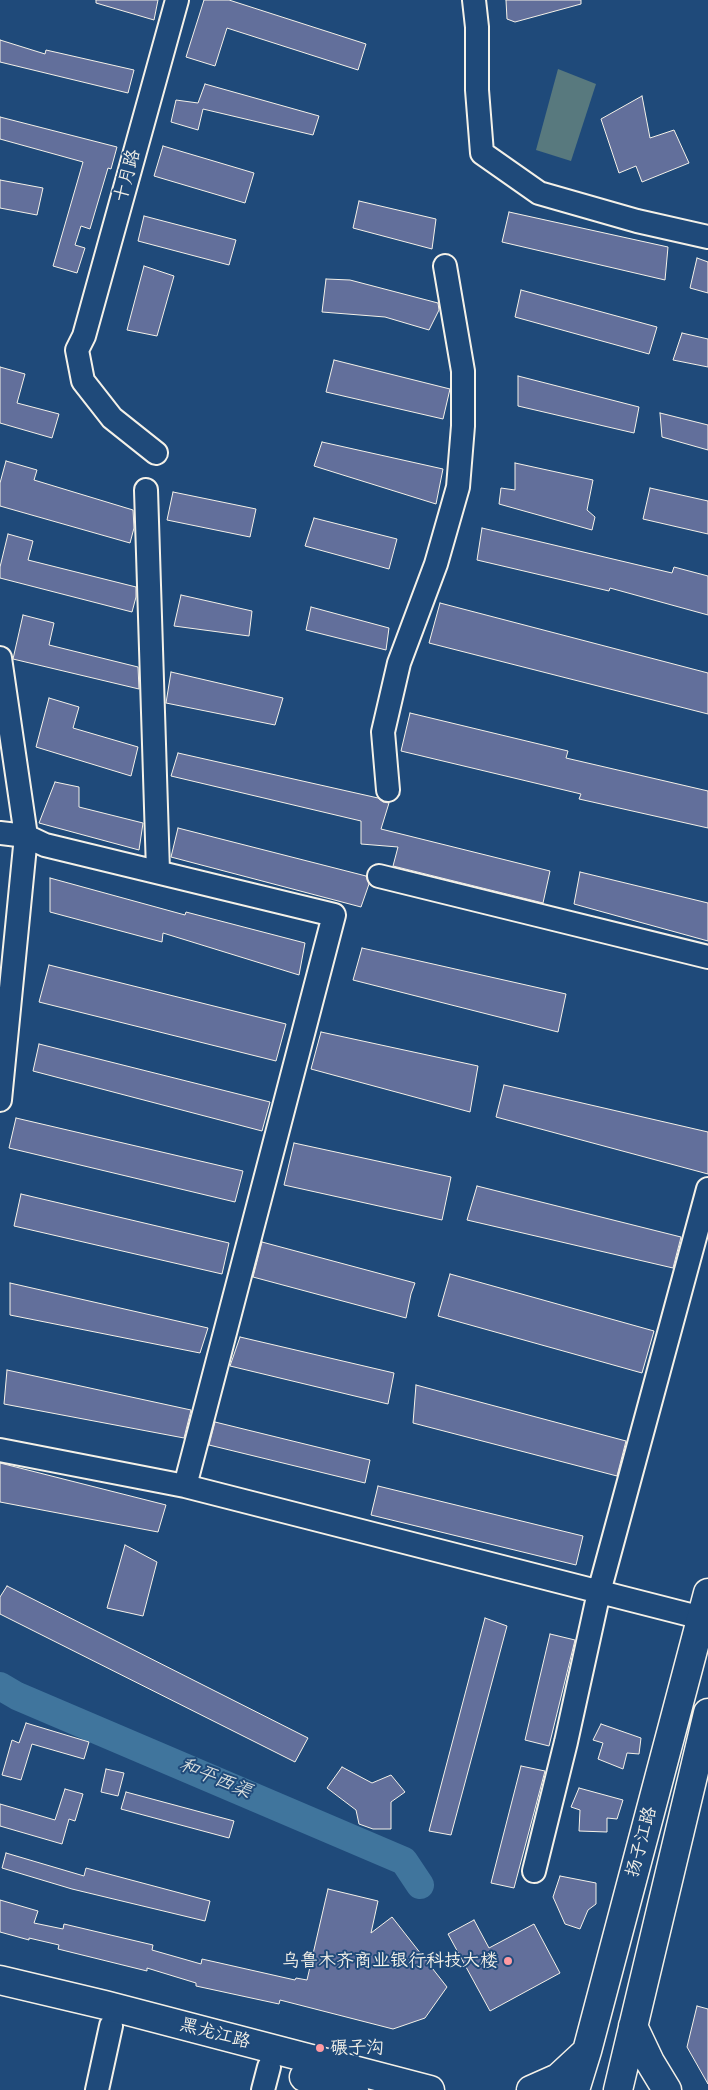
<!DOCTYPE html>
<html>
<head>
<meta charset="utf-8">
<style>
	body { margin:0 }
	canvas { display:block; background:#1f4a7a }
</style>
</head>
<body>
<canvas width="708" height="2090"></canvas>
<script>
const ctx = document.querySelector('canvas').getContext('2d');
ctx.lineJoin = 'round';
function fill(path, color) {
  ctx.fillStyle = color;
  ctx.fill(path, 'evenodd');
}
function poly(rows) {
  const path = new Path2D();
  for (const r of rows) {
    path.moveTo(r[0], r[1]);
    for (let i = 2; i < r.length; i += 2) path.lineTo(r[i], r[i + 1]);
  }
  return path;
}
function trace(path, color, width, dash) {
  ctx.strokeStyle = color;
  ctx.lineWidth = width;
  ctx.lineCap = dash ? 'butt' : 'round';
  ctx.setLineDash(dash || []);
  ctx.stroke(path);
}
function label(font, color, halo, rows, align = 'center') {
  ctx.font = font + ' Itim,"LXGW WenKai TC",sans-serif';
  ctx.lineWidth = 4;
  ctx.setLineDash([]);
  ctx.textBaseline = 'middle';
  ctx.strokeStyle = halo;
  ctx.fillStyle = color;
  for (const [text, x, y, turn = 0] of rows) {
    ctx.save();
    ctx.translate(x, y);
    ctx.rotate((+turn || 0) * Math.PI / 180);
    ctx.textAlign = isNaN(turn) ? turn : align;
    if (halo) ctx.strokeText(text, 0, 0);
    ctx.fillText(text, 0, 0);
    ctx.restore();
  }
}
fill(poly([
	[558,69,596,84,571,161,536,150]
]), '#58797e');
trace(poly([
	[0,1686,17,1696,404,1861,420,1885]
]), '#40759d', 28);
const building = poly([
	[96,0,158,0,154,20,96,3,96,0],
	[204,0,229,0,366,44,358,70,227,28,215,66,186,57,204,0],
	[506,0,581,0,581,4,515,22,507,19,506,0],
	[0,40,45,54,46,50,134,70,128,93,0,62,0,40],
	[205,84,319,116,313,135,203,109,198,130,171,122,176,100,198,103,205,84],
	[642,96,650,138,674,130,689,163,642,182,636,166,619,173,601,119,642,96],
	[0,117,117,147,111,169,108,168,90,229,81,226,75,245,85,248,77,273,53,266,83,162,0,139,0,117],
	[163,146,254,173,245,203,154,176,163,146],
	[0,180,43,188,37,215,0,208,0,180],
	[359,201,436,219,432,249,353,228,359,201],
	[509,212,668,247,665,280,502,242,509,212],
	[144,216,236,240,229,265,138,241,144,216],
	[697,258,708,262,708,293,690,288,697,258],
	[144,266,174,276,157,336,127,330,144,266],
	[326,279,350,280,438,303,439,310,429,330,385,317,322,312,326,279],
	[521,290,657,327,649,354,515,317,521,290],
	[682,333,708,339,708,367,673,360,682,333],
	[334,360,450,389,443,419,326,392,334,360],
	[0,367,25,374,17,403,59,414,52,438,0,423,0,367],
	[518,376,639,407,634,433,518,406,518,376],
	[660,413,708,425,708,450,662,437,660,413],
	[322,442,443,469,436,504,314,466,322,442],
	[6,461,37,470,34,480,133,510,134,528,130,543,0,506,0,483,6,461],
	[515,463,593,480,587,510,595,517,592,530,499,504,501,488,515,490,515,463],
	[650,488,708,501,708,534,643,519,650,488],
	[173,492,256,509,250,537,167,520,173,492],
	[314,518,397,539,389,569,305,546,314,518],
	[482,528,672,573,674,567,708,576,708,615,610,588,609,591,477,560,482,528],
	[8,534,33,541,28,560,136,587,136,597,132,612,0,578,0,567,8,534],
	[181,595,252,611,249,636,174,626,181,595],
	[440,603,708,673,708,714,429,643,440,603],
	[311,607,389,628,386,650,306,630,311,607],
	[23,615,54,623,49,645,138,667,139,689,13,659,23,615],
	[171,672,283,698,275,725,166,703,171,672],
	[49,698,79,707,73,728,138,747,131,776,36,747,49,698],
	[410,713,568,751,566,758,708,791,708,828,579,799,581,794,401,751,410,713],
	[178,753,378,798,383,802,389,803,381,829,550,871,543,903,393,866,398,847,361,844,361,821,171,776,178,753],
	[55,782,79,787,79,807,143,823,139,850,39,823,55,782],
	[178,828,366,876,369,884,361,907,171,857,178,828],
	[580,872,708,903,708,941,574,904,580,872],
	[50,878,185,915,186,912,305,943,299,975,163,933,162,942,50,912,50,878],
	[362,948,566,994,558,1032,353,980,362,948],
	[49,965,286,1024,276,1061,39,1002,49,965],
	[321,1032,478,1066,470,1112,311,1069,321,1032],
	[39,1044,270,1102,262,1131,33,1071,39,1044],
	[504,1085,708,1132,708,1174,496,1117,504,1085],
	[16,1118,243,1171,235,1202,9,1148,16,1118],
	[294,1143,451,1177,442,1220,284,1185,294,1143],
	[477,1186,681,1237,673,1268,467,1220,477,1186],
	[21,1194,229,1243,222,1274,14,1226,21,1194],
	[262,1242,415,1283,411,1294,406,1318,253,1277,262,1242],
	[450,1274,654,1331,642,1373,438,1316,450,1274],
	[10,1283,208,1328,200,1353,10,1315,10,1283],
	[240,1337,394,1373,388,1404,230,1366,240,1337],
	[7,1370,191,1410,184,1438,4,1404,7,1370],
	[416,1385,626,1441,617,1476,413,1423,416,1385],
	[215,1422,370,1460,365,1483,209,1445,215,1422],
	[0,1463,166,1505,158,1532,0,1502,0,1463],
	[378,1486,583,1536,576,1565,371,1515,378,1486],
	[125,1545,157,1562,143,1616,107,1608,125,1545],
	[7,1586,308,1738,295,1762,0,1614,0,1597,7,1586],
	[485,1618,507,1626,451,1835,429,1831,485,1618],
	[550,1634,575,1640,549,1746,525,1740,550,1634],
	[26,1723,89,1742,84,1759,32,1744,21,1780,2,1775,12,1740,19,1743,26,1723],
	[601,1724,641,1738,639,1754,627,1753,623,1769,598,1759,603,1743,593,1740,601,1724],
	[521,1766,545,1771,514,1888,491,1883,521,1766],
	[342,1767,372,1783,391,1775,405,1792,391,1802,391,1829,373,1829,359,1824,356,1810,327,1788,342,1767],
	[106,1769,124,1773,118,1796,101,1792,106,1769],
	[579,1788,623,1800,617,1819,607,1818,607,1832,579,1831,580,1810,571,1807,579,1788],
	[65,1789,83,1794,75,1821,69,1819,62,1844,0,1826,0,1804,55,1820,65,1789],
	[126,1792,234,1821,229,1838,121,1809,126,1792],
	[6,1853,84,1876,86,1868,210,1901,205,1921,72,1889,2,1868,6,1853],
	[560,1876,596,1883,596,1904,588,1910,580,1929,565,1924,553,1897,560,1876],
	[328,1889,378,1901,371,1933,392,1917,447,1987,425,2018,393,2029,280,2000,279,2004,196,1986,196,1983,147,1968,147,1971,58,1949,59,1945,29,1938,29,1940,0,1932,0,1900,38,1911,34,1923,63,1929,64,1924,153,1945,152,1950,201,1964,202,1959,295,1980,296,1978,307,1980,328,1889],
	[474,1920,489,1948,534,1924,560,1973,490,2011,448,1934,474,1920],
	[697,2006,708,2009,708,2084,687,2047,697,2006]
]);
fill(building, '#626f9b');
trace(building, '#f4f1e8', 1);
const minor = poly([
	[474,0,477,27,477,90,482,153,539,193,637,221,708,237],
	[156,453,112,418,83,381,77,350,84,336,177,0],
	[146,490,158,871],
	[0,658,26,836,0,1100],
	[388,790,383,732,399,663,436,564,458,487,463,426,463,371,445,266],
	[0,833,26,836,45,845,334,915,185,1486],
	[379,876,708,957],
	[0,1450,185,1486,702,1618],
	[534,1871,566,1742,599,1592,708,1189],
	[97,2090,111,2026],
	[263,2090,269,2067]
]);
const major = poly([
	[0,1980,105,2005,430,2090],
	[633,2026,650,2062,667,2090],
	[304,2077,354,2090],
	[531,2090,558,2078,586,2052],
	[575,2090,587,2051,708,1593],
	[618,2090,708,1713]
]);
trace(minor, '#f4f1e8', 26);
trace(major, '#f4f1e8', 31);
trace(minor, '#1f4a7a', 22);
trace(major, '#1f4a7a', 28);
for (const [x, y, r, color] of [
	[508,1961,5,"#ff9aa2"],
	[320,2048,5,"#ff9aa2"]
]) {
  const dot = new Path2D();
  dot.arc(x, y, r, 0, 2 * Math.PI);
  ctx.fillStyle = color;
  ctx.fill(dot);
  trace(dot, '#1f4a7a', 2);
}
label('18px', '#f4f1e8', '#1f4a7a', [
	["十月路",128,176,-75],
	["扬子江路",642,1842,-75],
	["黑龙江路",215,2034,15]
]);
label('18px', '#f4f1e8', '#1f4a7a', [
	["乌鲁木齐商业银行科技大楼",498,1961],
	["碾子沟",330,2048,"left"]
], 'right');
label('italic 19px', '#d9dedd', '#1f4a7a', [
	["和平西渠",215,1779,23]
]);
</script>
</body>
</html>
